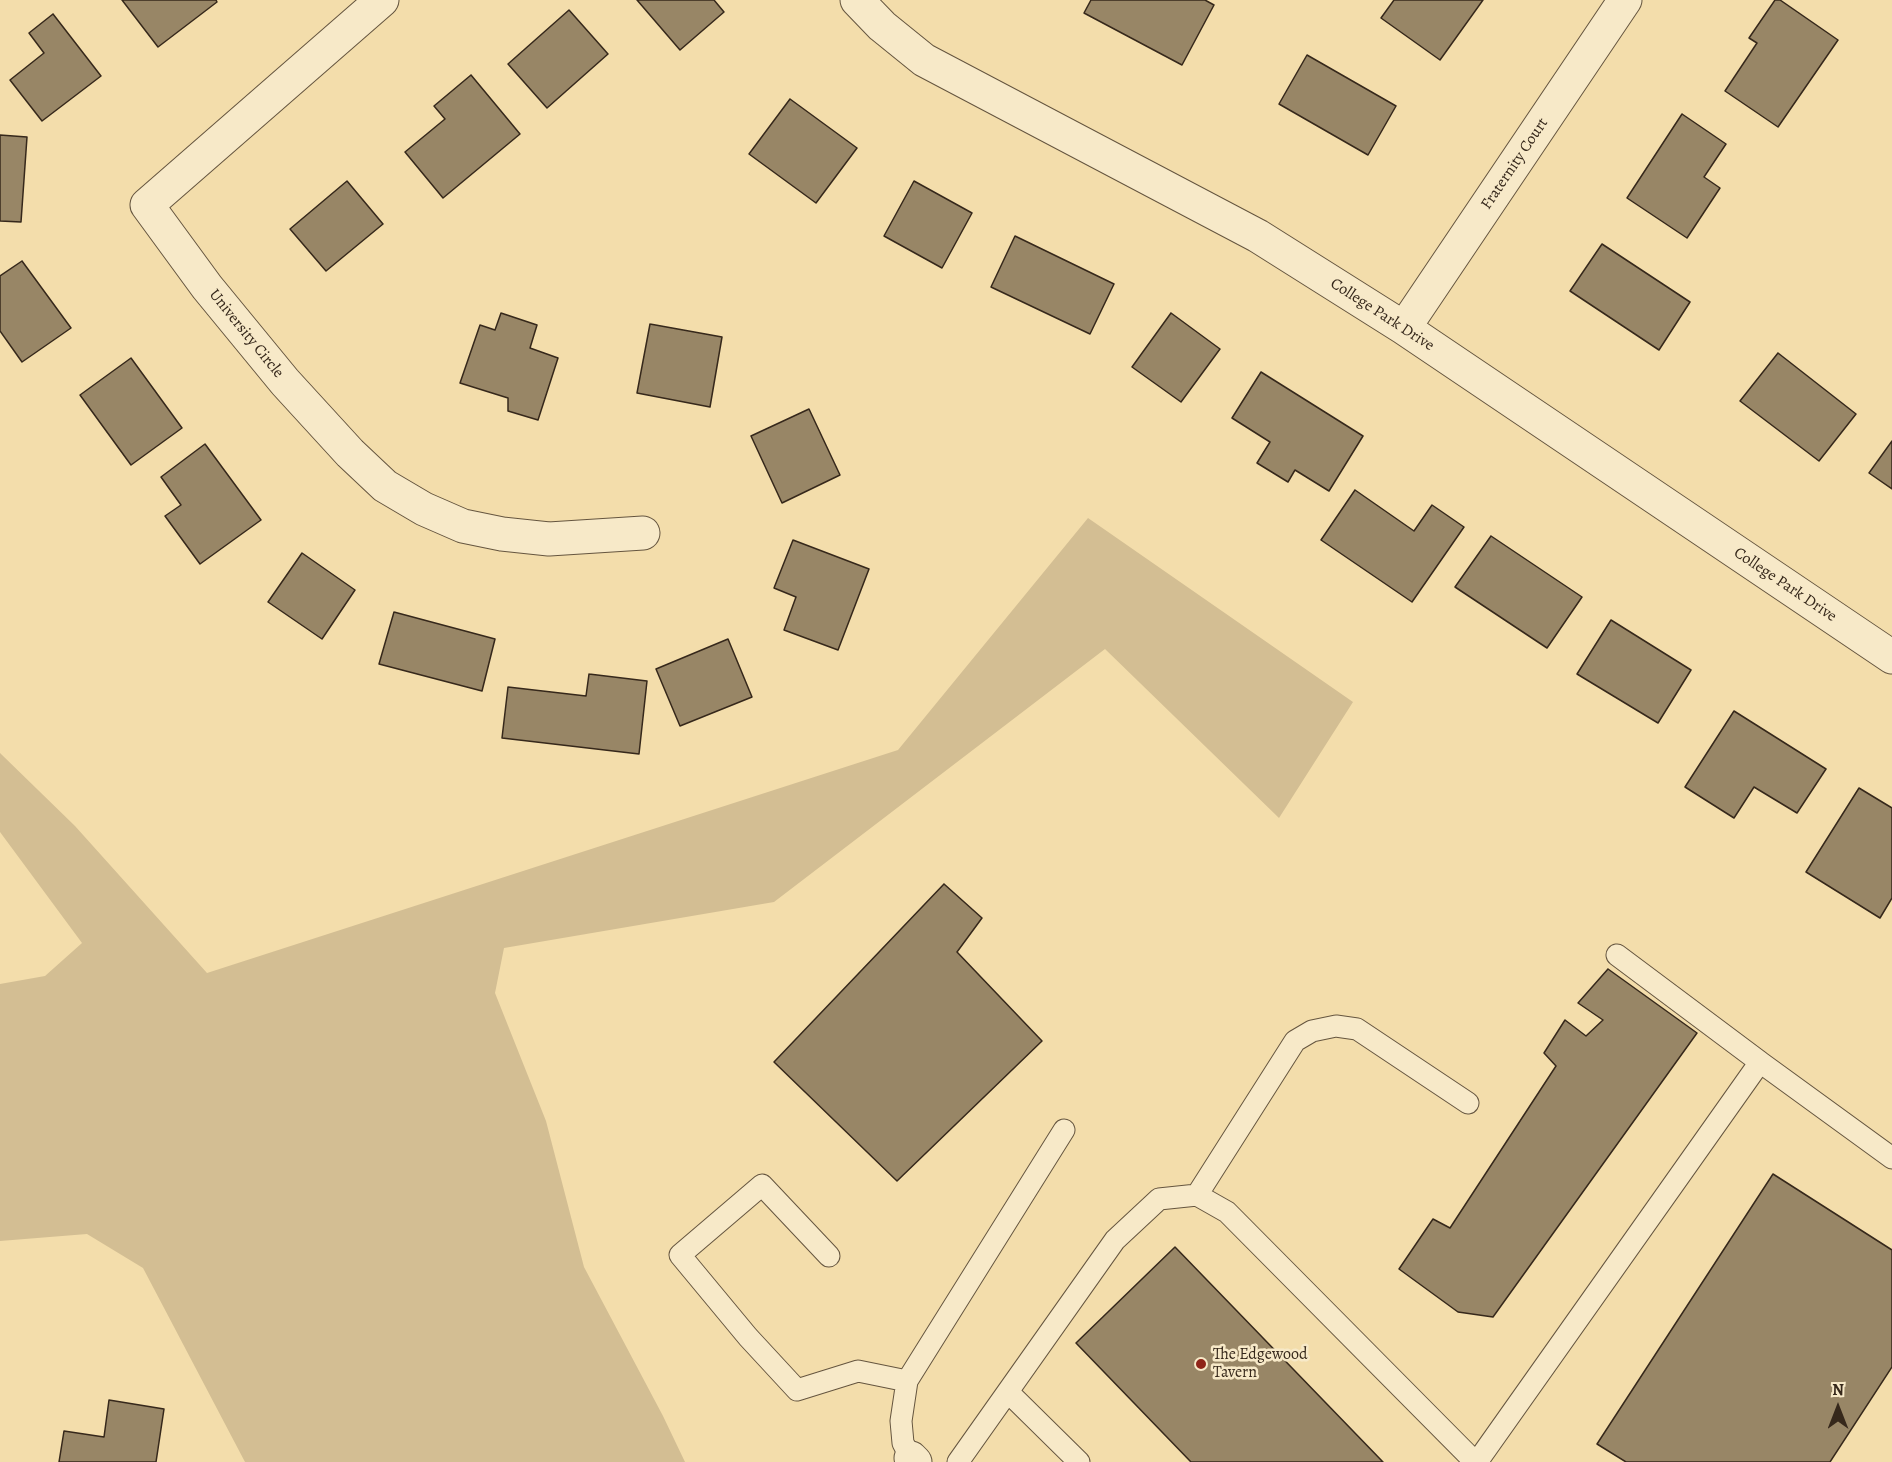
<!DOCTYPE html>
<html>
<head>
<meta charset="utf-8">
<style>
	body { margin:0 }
	#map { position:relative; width:1892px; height:1462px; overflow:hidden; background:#f3ddab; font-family:Alegreya,serif }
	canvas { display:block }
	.north { position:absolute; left:1808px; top:1378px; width:60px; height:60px; -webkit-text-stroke:4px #f7e9c8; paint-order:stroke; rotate:0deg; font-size:16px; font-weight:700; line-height:24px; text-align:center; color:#36281b }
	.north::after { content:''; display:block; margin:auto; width:21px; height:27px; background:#36281b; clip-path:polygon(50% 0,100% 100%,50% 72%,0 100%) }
</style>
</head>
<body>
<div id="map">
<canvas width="1892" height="1462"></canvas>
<div class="north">N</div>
</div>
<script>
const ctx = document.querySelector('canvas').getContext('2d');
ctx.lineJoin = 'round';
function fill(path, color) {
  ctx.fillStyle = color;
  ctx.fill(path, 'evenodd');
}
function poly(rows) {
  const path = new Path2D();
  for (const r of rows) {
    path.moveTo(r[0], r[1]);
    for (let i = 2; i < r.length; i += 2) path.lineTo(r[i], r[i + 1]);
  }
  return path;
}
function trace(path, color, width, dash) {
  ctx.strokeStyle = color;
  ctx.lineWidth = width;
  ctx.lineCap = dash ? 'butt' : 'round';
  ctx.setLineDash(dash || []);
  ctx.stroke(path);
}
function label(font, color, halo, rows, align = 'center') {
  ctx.font = font + ' Alegreya,serif';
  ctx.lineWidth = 5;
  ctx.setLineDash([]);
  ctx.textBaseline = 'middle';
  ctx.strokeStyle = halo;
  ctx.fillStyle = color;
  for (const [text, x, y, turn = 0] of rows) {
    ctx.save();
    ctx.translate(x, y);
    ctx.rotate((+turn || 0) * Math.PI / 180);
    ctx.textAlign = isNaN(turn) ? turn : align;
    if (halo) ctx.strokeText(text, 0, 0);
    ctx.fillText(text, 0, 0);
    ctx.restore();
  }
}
fill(poly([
	[1088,518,1353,702,1279,818,1105,649,774,902,504,948,495,993,546,1121,584,1267,663,1416,685,1462,245,1462,143,1268,87,1234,0,1241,0,984,45,976,82,943,0,832,0,753,75,826,207,973,898,750]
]), '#d3be93');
const building = poly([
	[122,0,216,0,217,2,158,47,122,0],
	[637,0,714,0,724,12,680,50,637,0],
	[1091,0,1205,0,1214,5,1182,65,1084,13,1091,0],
	[1394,0,1483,0,1440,60,1381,18,1394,0],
	[1775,0,1780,0,1838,40,1778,127,1725,91,1757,43,1749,38,1775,0],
	[569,10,608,54,547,108,508,64,569,10],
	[53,14,101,76,42,121,10,80,44,53,29,33,53,14],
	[1307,55,1396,106,1368,155,1279,104,1307,55],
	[471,75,520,134,443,198,405,152,445,119,434,106,471,75],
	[790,99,857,148,816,203,749,154,790,99],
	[1682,114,1726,144,1704,177,1720,188,1687,238,1627,198,1682,114],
	[0,135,27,137,21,222,0,221,0,135],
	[347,181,383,224,326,271,290,229,347,181],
	[914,181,972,213,942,268,884,236,914,181],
	[1015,236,1114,284,1090,334,991,287,1015,236],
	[1602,244,1690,302,1659,350,1570,291,1602,244],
	[22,261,71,328,22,362,0,331,0,276,22,261],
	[501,313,537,325,530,348,558,358,538,420,508,411,508,398,460,383,480,325,495,330,501,313],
	[1171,313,1220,349,1181,402,1132,367,1171,313],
	[650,324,722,337,710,407,637,393,650,324],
	[1778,353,1856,414,1819,461,1740,401,1778,353],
	[131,358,182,428,131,465,80,395,131,358],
	[1261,372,1363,436,1329,491,1295,470,1288,482,1257,463,1270,442,1232,418,1261,372],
	[809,409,840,475,782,503,751,436,809,409],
	[1892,441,1892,489,1869,473,1892,441],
	[205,444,261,520,200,564,165,516,181,505,161,477,205,444],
	[1355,490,1414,531,1432,505,1464,527,1412,602,1321,540,1355,490],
	[1491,536,1582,597,1547,648,1455,587,1491,536],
	[793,540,869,569,838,650,784,630,796,597,774,588,793,540],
	[302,553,355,590,322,639,268,602,302,553],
	[394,612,495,639,482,691,379,664,394,612],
	[1611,620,1691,670,1658,723,1577,674,1611,620],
	[728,639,752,697,680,726,656,669,728,639],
	[589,674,647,681,639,754,502,738,508,687,586,696,589,674],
	[1734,711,1826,769,1797,813,1754,787,1734,818,1685,787,1734,711],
	[1859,788,1892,808,1892,898,1880,918,1806,872,1859,788],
	[944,884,982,918,957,952,1042,1041,897,1181,774,1062,944,884],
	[1608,969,1697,1033,1493,1317,1458,1312,1399,1269,1433,1219,1450,1228,1556,1066,1544,1053,1565,1020,1586,1036,1603,1020,1578,1003,1608,969],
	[1773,1174,1892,1250,1892,1367,1830,1462,1626,1462,1597,1444,1773,1174],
	[1175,1247,1383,1462,1191,1462,1076,1343,1175,1247],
	[109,1400,164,1409,156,1462,59,1462,64,1431,104,1437,109,1400]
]);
fill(building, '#988666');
trace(building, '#36281b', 1.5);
const lane = poly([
	[1617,955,1760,1062],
	[1197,1195,1295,1041,1312,1031,1336,1026,1357,1029,1468,1103],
	[829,1256,762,1185,680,1255,748,1337,797,1390,858,1371,907,1381],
	[1008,1392,1079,1462],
	[911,1458,903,1443,901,1421,907,1381,1064,1130],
	[958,1462,1115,1240,1159,1199,1197,1195,1227,1212,1475,1462],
	[1477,1462,1760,1062,1892,1158]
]);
const street = poly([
	[382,0,147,205,207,287,285,382,350,453,385,486,424,509,463,526,502,534,549,539,643,533],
	[857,0,882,26,924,60,1258,236,1404,328,1892,657],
	[1404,328,1625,0],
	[911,1458,915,1462]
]);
trace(lane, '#65553f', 23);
trace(street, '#65553f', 35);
trace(lane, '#f7e9c8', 21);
trace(street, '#f7e9c8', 33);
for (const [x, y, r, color] of [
	[1201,1364,6,"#8f2418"]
]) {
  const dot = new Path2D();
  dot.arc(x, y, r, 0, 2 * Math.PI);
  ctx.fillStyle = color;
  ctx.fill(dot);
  trace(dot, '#f7e9c8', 2);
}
label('16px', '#36281b', '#f7e9c8', [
	["Fraternity Court",1515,164,-56],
	["College Park Drive",1382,315,33],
	["University Circle",246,334,51],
	["College Park Drive",1785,585,34]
]);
label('16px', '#36281b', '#f7e9c8', [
	["The Edgewood",1213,1355],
	["Tavern",1213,1373]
], 'left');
</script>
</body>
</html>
